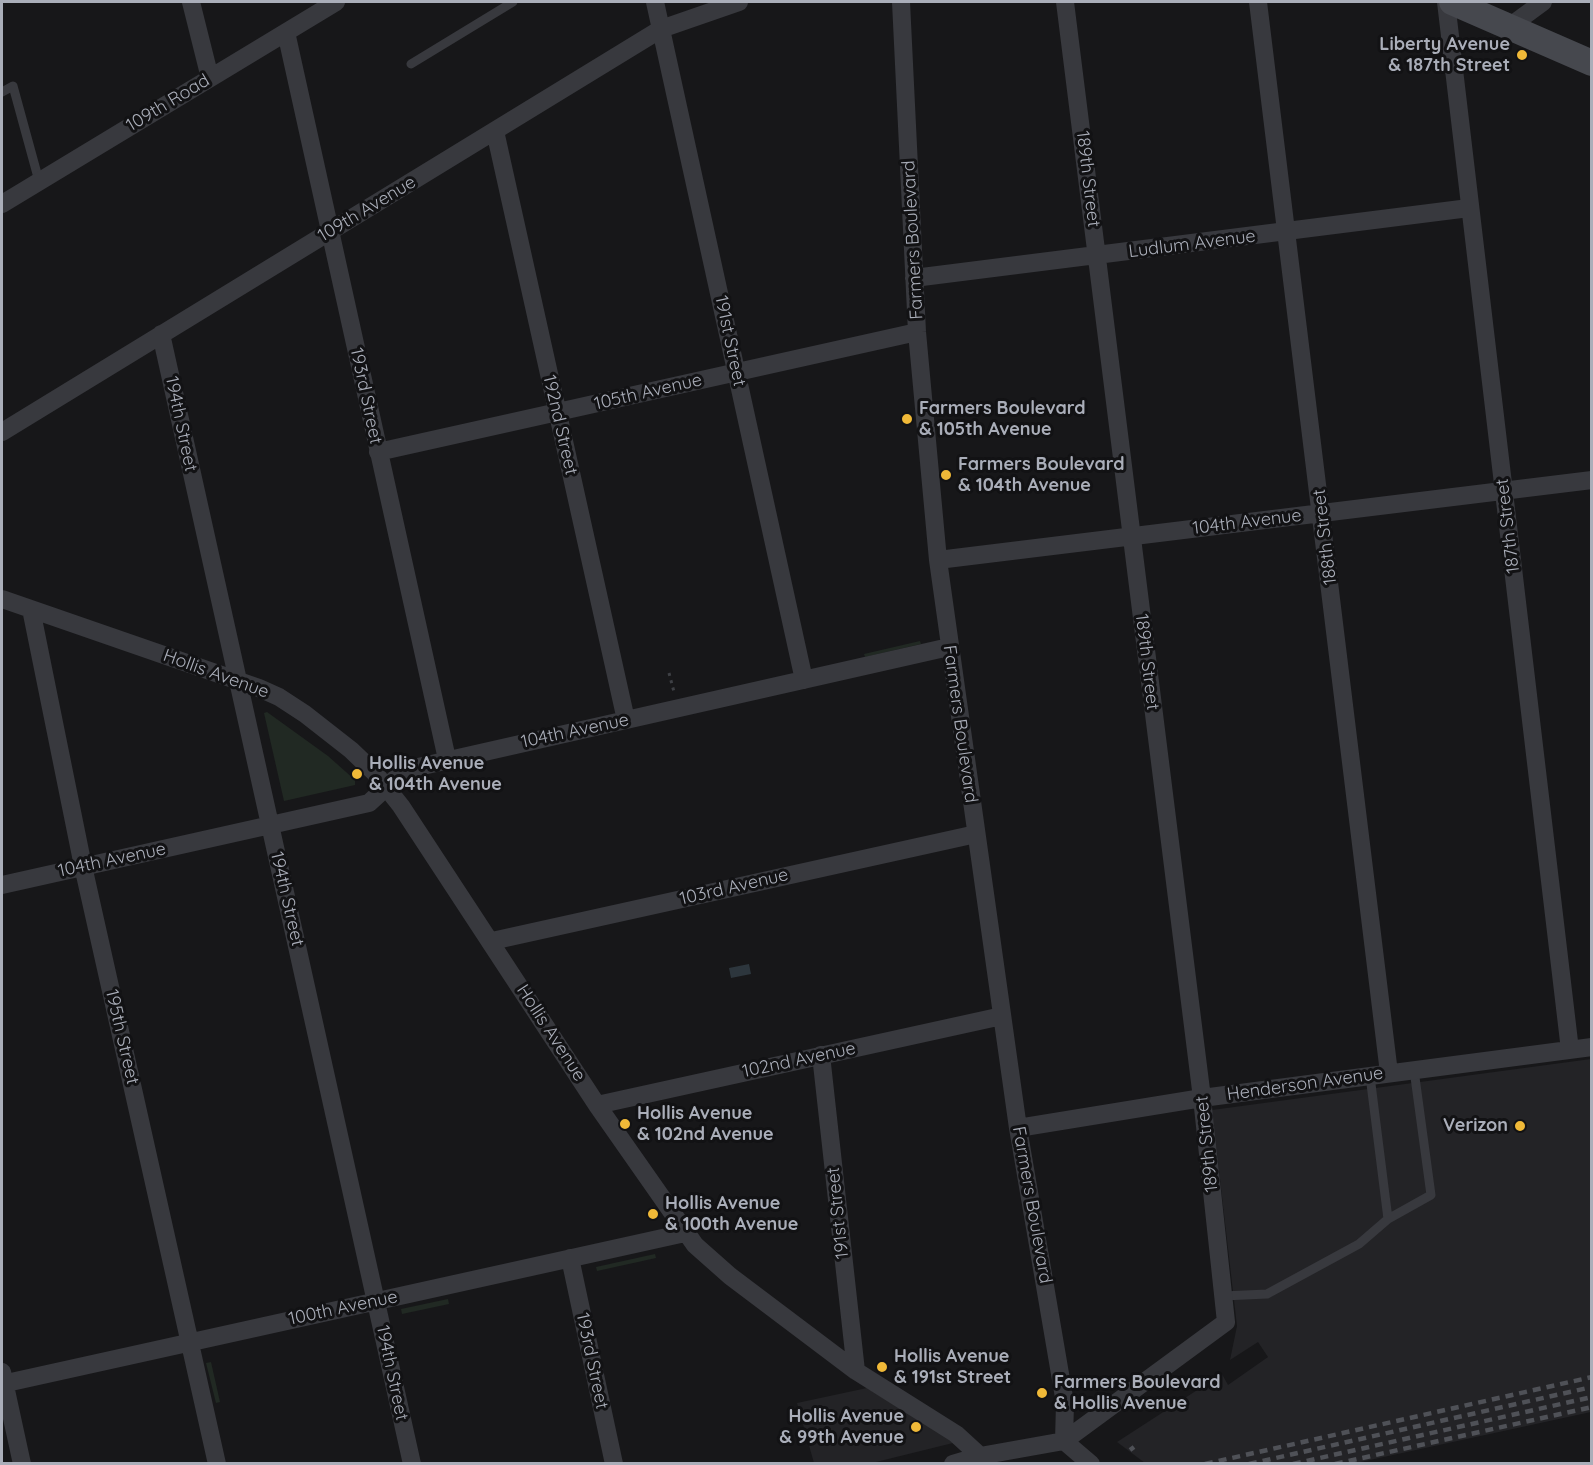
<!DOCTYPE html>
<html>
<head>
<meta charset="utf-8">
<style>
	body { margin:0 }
	#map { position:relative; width:1593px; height:1465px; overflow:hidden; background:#171719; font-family:Quicksand,sans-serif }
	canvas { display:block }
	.frame { position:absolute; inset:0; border:3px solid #aaaeb9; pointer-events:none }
</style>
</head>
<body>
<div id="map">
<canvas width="1593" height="1465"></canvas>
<div class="frame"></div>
</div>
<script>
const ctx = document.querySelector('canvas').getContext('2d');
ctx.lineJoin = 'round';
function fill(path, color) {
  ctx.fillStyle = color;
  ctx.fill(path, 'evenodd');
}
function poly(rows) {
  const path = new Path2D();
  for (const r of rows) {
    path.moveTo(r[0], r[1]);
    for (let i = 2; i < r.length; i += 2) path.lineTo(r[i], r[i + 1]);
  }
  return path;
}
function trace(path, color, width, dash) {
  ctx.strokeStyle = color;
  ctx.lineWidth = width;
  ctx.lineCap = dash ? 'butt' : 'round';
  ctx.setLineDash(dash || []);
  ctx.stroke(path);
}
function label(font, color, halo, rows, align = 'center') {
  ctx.font = font + ' Quicksand,sans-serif';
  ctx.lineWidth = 6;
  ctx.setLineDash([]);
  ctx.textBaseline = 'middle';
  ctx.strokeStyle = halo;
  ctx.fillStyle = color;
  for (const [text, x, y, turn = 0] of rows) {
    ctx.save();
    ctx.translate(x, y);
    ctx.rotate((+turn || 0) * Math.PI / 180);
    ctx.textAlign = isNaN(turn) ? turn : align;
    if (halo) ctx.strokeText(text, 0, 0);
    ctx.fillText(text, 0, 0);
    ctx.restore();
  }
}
fill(poly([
	[1591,1059,1591,1412,1356,1463,1145,1463,1117,1442,1222,1374,1228,1385,1268,1357,1258,1342,1230,1360,1237,1326,1212,1110],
	[867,1388,957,1442,872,1463,814,1463,797,1403]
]), '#232326');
fill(poly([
	[920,641,921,644,865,657,864,654],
	[267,712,328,756,355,780,355,785,284,801,264,713],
	[655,1254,656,1258,597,1271,596,1267],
	[448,1299,449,1304,402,1314,401,1309],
	[211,1362,220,1402,216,1403,206,1363]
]), '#212923');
fill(poly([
	[749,964,751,974,731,978,729,968]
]), '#2d363d');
trace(poly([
	[669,673,674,692]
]), '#3e4045', 3, [3, 4.5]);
trace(poly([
	[411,64,513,2],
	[2,92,13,86,39,181],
	[1370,1076,1388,1219,1431,1195,1414,1070],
	[1223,1296,1267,1294,1359,1244,1388,1219]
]), '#38393e', 9);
trace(poly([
	[191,2,210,78],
	[655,2,804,680],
	[901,2,917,332,938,560,1018,1128,1065,1403,1064,1441],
	[1258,2,1389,1073],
	[1446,2,1570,1050],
	[1509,27,1543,2],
	[286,32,447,759],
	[495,131,626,720],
	[2,204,336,2],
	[914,278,1469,208],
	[161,334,412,1464],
	[2,432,661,29,739,2],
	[378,452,917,332],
	[938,560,1592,480],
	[2,599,259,688,279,697,305,714,351,750,374,772,401,806,597,1105,695,1245,730,1276,856,1371,956,1434,980,1456,1064,1441,1226,1322,1202,1098,1065,2],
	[31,609,83,866,217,1464],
	[2,885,369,803,405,770,949,647],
	[492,941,976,834],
	[821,1055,856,1371],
	[597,1105,1002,1016],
	[1018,1128,1202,1098,1592,1047],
	[570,1258,614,1464],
	[2,1372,22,1464],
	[2,1384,685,1233],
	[1064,1441,1091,1464],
	[953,1464,980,1456]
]), '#38393e', 18);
trace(poly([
	[1452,2,1592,63]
]), '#46484e', 26);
trace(poly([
	[1130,1450,1134,1447],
	[1205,1464,1592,1377],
	[1249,1464,1592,1387],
	[1293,1464,1592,1397],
	[1335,1464,1592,1407]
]), '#4f5157', 4.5, [8, 6]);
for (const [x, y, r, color] of [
	[1522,55,6,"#f0b938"],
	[907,419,6,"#f0b938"],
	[946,475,6,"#f0b938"],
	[357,774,6,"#f0b938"],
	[625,1124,6,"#f0b938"],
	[1520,1126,6,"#f0b938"],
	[653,1214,6,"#f0b938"],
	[882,1367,6,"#f0b938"],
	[1042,1393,6,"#f0b938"],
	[916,1427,6,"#f0b938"]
]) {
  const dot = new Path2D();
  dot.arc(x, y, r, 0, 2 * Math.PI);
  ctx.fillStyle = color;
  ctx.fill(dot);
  trace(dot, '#121214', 2);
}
label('bold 18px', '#aaaeb9', '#121214', [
	["Liberty Avenue",1510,45,"right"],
	["& 187th Street",1510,66,"right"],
	["Farmers Boulevard",919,409],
	["& 105th Avenue",919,430],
	["Farmers Boulevard",958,465],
	["& 104th Avenue",958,486],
	["Hollis Avenue",369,764],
	["& 104th Avenue",369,785],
	["Hollis Avenue",637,1114],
	["& 102nd Avenue",637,1135],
	["Verizon",1508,1126,"right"],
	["Hollis Avenue",665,1204],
	["& 100th Avenue",665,1225],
	["Hollis Avenue",894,1357],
	["& 191st Street",894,1378],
	["Farmers Boulevard",1054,1383],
	["& Hollis Avenue",1054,1404],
	["Hollis Avenue",904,1417,"right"],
	["& 99th Avenue",904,1438,"right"]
], 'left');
label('18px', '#aaaeb9', '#121214', [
	["109th Road",168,103,-31],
	["189th Street",1088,179,83],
	["109th Avenue",367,209,-31],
	["Farmers Boulevard",913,240,-93],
	["Ludlum Avenue",1192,244,-7],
	["191st Street",730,341,78],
	["105th Avenue",648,392,-13],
	["193rd Street",366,396,78],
	["194th Street",181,424,78],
	["192nd Street",560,425,77],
	["104th Avenue",1247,522,-7],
	["187th Street",1508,526,-97],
	["188th Street",1325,537,-97],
	["189th Street",1147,662,83],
	["Hollis Avenue",216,674,20],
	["Farmers Boulevard",960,724,82],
	["104th Avenue",575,731,-12],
	["104th Avenue",112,860,-12],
	["103rd Avenue",734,887,-13],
	["194th Street",287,899,77],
	["Hollis Avenue",551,1033,57],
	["195th Street",122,1037,77],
	["102nd Avenue",799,1060,-12],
	["Henderson Avenue",1305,1084,-8],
	["189th Street",1207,1144,-96],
	["Farmers Boulevard",1032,1205,80],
	["191st Street",838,1213,-96],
	["100th Avenue",343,1308,-12],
	["193rd Street",592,1361,78],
	["194th Street",392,1373,78]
]);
</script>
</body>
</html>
